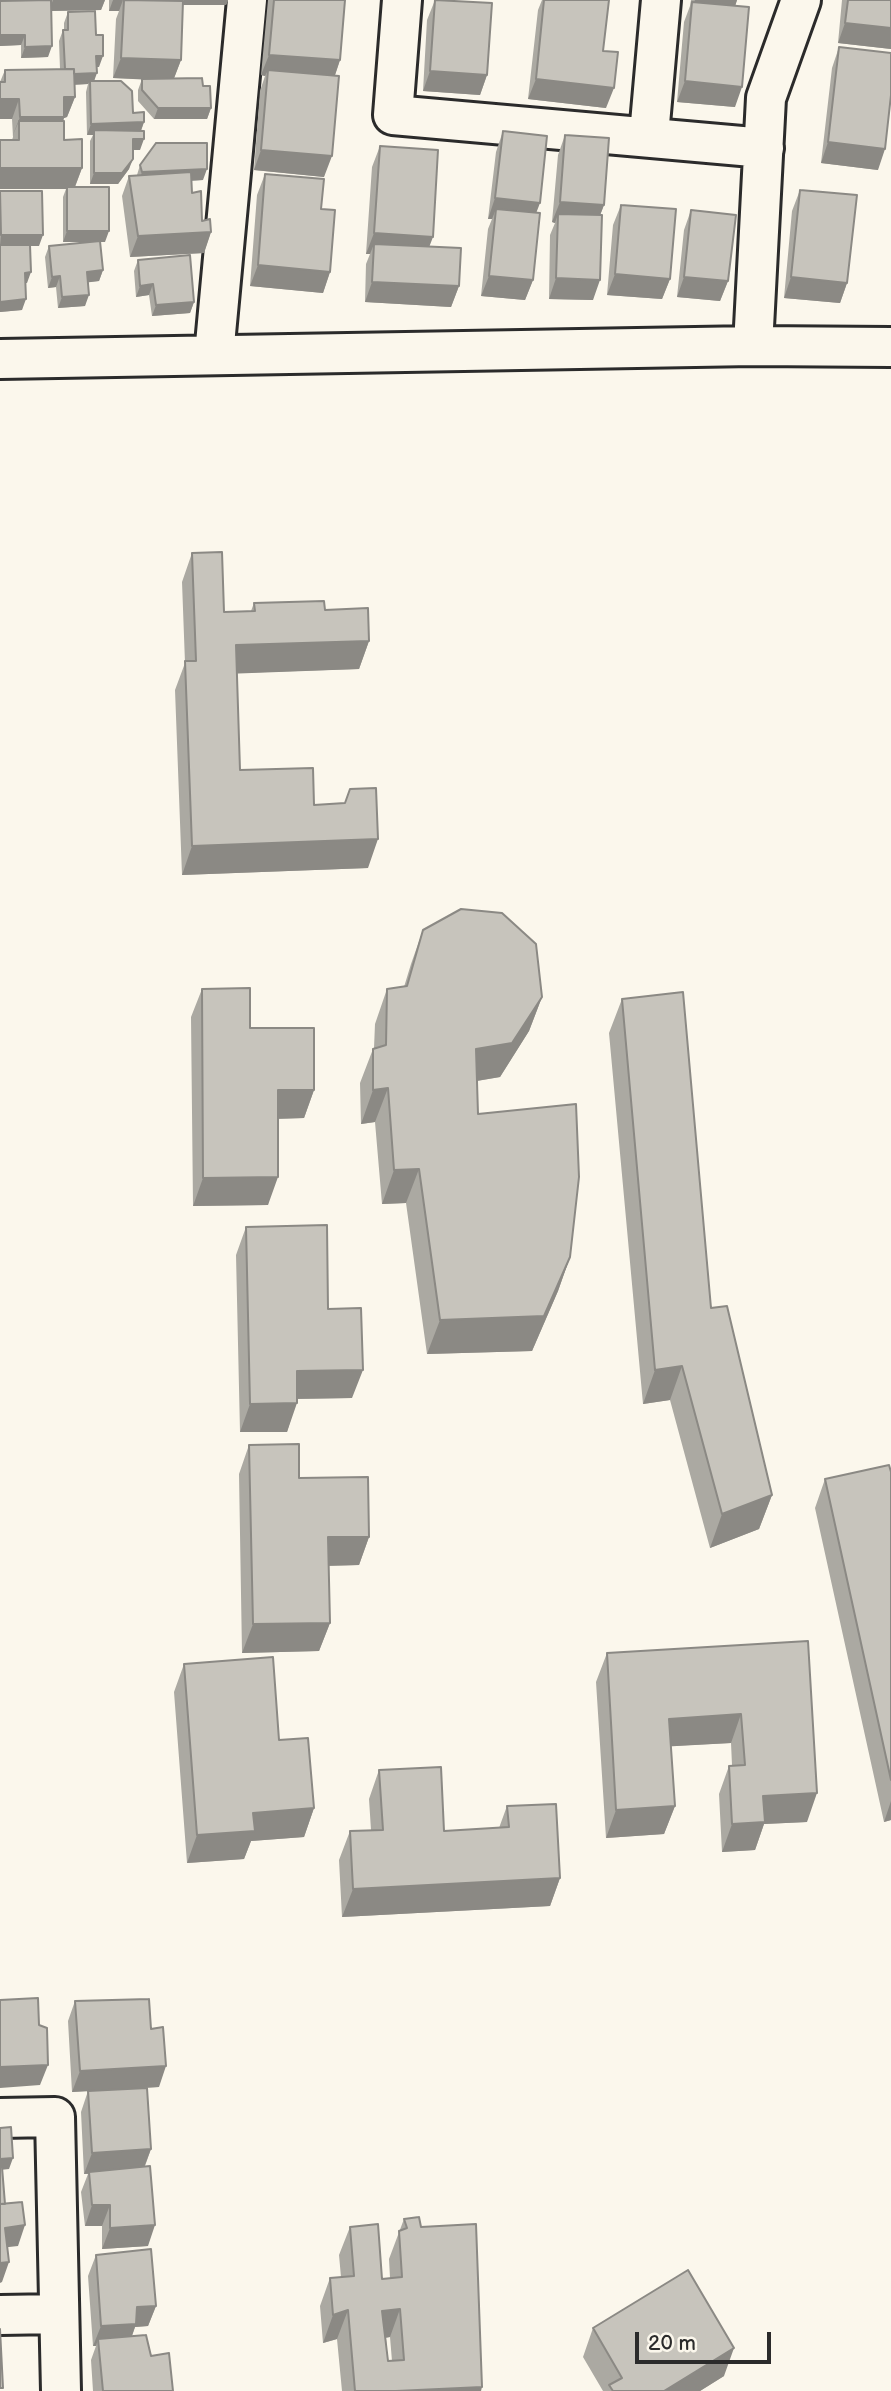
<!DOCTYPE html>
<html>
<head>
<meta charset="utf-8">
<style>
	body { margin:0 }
	#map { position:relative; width:891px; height:2391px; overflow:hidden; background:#fbf7ec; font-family:"Balsamiq Sans",sans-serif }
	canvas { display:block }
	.scale { position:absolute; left:635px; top:2332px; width:136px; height:32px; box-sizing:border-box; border:4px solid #2b2b2b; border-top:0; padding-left:9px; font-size:21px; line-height:24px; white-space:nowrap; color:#2b2b2b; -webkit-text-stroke:5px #fbf7ec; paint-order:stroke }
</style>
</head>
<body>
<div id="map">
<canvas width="891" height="2391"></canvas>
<div class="scale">20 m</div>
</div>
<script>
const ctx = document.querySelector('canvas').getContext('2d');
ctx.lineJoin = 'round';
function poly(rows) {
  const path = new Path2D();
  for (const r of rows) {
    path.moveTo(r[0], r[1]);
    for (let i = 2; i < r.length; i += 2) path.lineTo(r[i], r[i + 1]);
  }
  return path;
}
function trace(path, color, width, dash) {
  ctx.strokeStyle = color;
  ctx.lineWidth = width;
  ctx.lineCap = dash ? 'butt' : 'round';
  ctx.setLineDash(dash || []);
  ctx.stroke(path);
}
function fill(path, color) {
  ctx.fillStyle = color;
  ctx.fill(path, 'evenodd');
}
const minor = poly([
	[402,0,393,115,764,148],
	[649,135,661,0],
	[753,346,766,98,801,0],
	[214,355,247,0],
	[0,359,753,346,891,347],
	[0,2118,55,2117,61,2391],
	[0,2315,58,2314]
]);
trace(minor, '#2b2b2b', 44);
trace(minor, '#fbf7ec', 38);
fill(poly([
	[0,0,105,0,101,10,51,11,48,57,21,58,21,45,0,46],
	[109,0,182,1,182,0,228,0,226,5,183,5,181,60,174,78,203,86,211,108,207,119,154,119,138,101,138,90,142,79,113,78,116,19,119,11,109,11],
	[268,0,345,0,340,60,335,75,324,177,254,170,260,91,265,76,261,75],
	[435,0,487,75,480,95,423,91,427,20],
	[542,0,609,0,603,51,606,108,528,99,538,10],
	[691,0,737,0,735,6,735,107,677,102,684,22,690,6],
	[842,0,891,0,891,49,838,43],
	[68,12,96,35,99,67,97,67,94,81,144,122,141,131,140,150,133,150,129,169,118,184,90,184,90,141,93,135,87,135,86,92,88,84,75,85,75,97,67,117,64,118,63,121,64,140,82,168,75,187,105,242,100,242,103,270,99,281,88,282,85,306,58,308,56,287,48,288,45,257,49,246,87,242,63,242,63,197,66,189,12,140,13,137,12,119,0,119,0,82,5,70,60,69,59,41,63,30,64,30,64,23],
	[839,47,878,170,821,163,832,68],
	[503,131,536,213,533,280,525,300,481,296,488,229,492,219,488,219,496,152],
	[565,135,604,205,600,215,593,300,549,299,550,235,555,223,552,222,558,155],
	[380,146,429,247,459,286,451,307,365,302,366,264,370,254,366,254,372,167],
	[140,165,203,180,191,181,192,193,202,221,211,232,204,253,130,257,122,196,129,176,137,175],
	[265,174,321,209,330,272,323,293,250,286,257,195],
	[800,190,847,283,840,303,784,298,792,211],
	[0,192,39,246,30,246,27,283,25,283,22,310,0,312],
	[621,205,670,279,662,299,607,295,613,225],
	[691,210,728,281,720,301,677,297,684,230],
	[138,260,194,302,190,313,152,316,149,295,136,297,134,271],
	[192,553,224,612,251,611,254,603,325,610,369,641,359,669,237,673,240,770,314,805,368,868,182,875,175,690,185,663,182,582],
	[423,930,542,997,529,1031,500,1077,477,1081,478,1114,570,1257,558,1291,532,1351,427,1354,406,1203,382,1204,375,1122,361,1124,360,1083,373,1049,374,1048,375,1024,387,989,404,987,411,964],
	[202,989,250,1028,314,1090,304,1118,278,1119,268,1205,193,1206,191,1017],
	[622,999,711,1308,772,1495,759,1529,710,1548,670,1400,643,1404,609,1033],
	[246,1227,328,1309,352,1398,297,1399,287,1432,240,1432,236,1255],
	[249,1445,299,1478,369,1537,359,1565,328,1566,330,1623,319,1651,242,1653,239,1474],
	[891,1472,891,1820,884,1822,815,1508,825,1479],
	[808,1641,807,1822,764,1824,755,1850,722,1852,719,1794,729,1766,732,1765,731,1743,671,1746,675,1806,664,1834,606,1838,596,1682,607,1653],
	[184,1664,279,1740,314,1808,304,1837,251,1841,244,1859,187,1863,174,1692],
	[379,1770,444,1831,499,1828,507,1806,560,1878,550,1906,342,1917,339,1860,350,1831,371,1830,369,1799],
	[75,2001,151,2029,159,2087,72,2092,68,2021],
	[88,2091,151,2149,145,2166,148,2246,102,2249,102,2226,85,2226,81,2192,88,2174,84,2174,81,2112],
	[404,2219,421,2227,481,2391,342,2391,337,2339,323,2343,320,2306,330,2278,341,2277,339,2255,350,2227,382,2279,390,2278,389,2259],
	[390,2337,392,2361,388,2361,386,2338],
	[96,2255,156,2306,148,2326,135,2327,132,2336,151,2356,173,2391,93,2391,91,2360,96,2346,93,2346,88,2276],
	[593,2328,724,2376,700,2391,603,2391,583,2357]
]), '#aba9a2');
fill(poly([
	[53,0,105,0,101,10,49,11],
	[113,0,123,0,119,11,109,11],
	[184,0,228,0,226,5,182,5],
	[695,0,737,0,731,19,691,9],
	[845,23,891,28,891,49,838,43],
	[0,35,25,35,21,45,0,46],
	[52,46,48,57,21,58,25,47],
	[269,55,340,60,333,81,268,70,265,76,261,75],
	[96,56,103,56,99,67,92,67],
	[121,58,181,60,173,81,113,78],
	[430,71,487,75,480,95,423,91],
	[97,73,93,84,90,81,88,84,61,85,65,74],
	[536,79,614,88,606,108,528,99],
	[685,81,742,87,735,107,677,102],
	[64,97,75,97,67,117,64,118,57,137,19,121,12,137,20,117],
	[0,99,19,99,12,119,0,119],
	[158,108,211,108,207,119,154,119],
	[144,122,140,133,94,130,93,135,87,135,91,124],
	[133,139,144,139,140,150,129,150],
	[828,142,885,149,878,170,821,163],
	[261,150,332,156,324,177,254,170],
	[133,159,129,169,118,184,90,184,94,173],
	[0,168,82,168,74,189,0,189],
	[207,169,203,180,138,183,142,172],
	[495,198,540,203,532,224,496,209,492,219,488,219],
	[560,202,604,205,596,226,558,214,555,223,552,222],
	[67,231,109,231,105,242,63,242],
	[211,232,204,253,130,257,138,236],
	[374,233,433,237,425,258,374,244,370,254,366,254],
	[1,235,43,235,39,246,0,246],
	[258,265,330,272,323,293,250,286],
	[103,270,99,281,83,283,87,272],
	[31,272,27,283,21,283,25,273],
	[615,274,670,279,662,299,607,295],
	[60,276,56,287,48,288,52,277],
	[489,276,533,280,525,300,481,296],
	[684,277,728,281,720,301,677,297],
	[791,277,847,283,840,303,784,298],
	[556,278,600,280,593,300,549,299],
	[372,282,459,286,451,307,365,302],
	[153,284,149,295,136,297,140,286],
	[89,295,85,306,58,308,62,297],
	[26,299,22,310,0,312,0,302],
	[194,302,190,313,152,316,156,305],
	[369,641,359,669,225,674,236,645],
	[378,839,368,868,182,875,192,846],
	[542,997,529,1031,500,1077,464,1083,476,1049],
	[388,1088,375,1122,361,1124,373,1090],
	[278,1090,314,1090,304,1118,267,1119],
	[419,1169,406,1203,382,1204,394,1170],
	[278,1177,268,1205,193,1206,203,1178],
	[570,1257,558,1291,532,1351,427,1354,440,1320],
	[682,1366,670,1400,643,1404,655,1370],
	[363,1370,352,1398,287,1399,297,1371],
	[297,1403,287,1432,240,1432,250,1404],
	[772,1495,759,1529,710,1548,722,1514],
	[328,1537,369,1537,359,1565,317,1566],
	[330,1623,319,1651,242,1653,253,1624],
	[741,1714,731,1743,659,1747,669,1719],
	[817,1793,807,1822,764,1824,755,1850,722,1852,732,1824,763,1796],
	[891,1801,891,1820,884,1822],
	[675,1806,664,1834,606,1838,616,1810],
	[314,1808,304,1837,251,1841,244,1859,187,1863,197,1835,253,1813],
	[560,1878,550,1906,342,1917,353,1889],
	[48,2065,40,2085,0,2088,0,2067],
	[166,2066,159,2087,72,2092,80,2071],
	[151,2149,143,2170,84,2174,92,2153],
	[13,2158,9,2169,0,2170,0,2159],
	[92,2205,110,2205,102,2226,85,2226],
	[25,2225,18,2246,0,2248,5,2228],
	[155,2225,148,2246,102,2249,110,2228],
	[9,2262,2,2282,0,2283,0,2263],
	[156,2306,148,2326,135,2327,129,2344,98,2339,96,2346,93,2346,101,2326,137,2307],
	[400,2309,390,2337,372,2339,382,2311],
	[348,2310,337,2339,323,2343,333,2315],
	[734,2348,724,2376,700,2391,664,2391],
	[482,2387,481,2391,396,2391]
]), '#8b8984');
const building = poly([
	[51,0,52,46,25,47,25,35,0,35,0,1,51,0],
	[124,0,183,1,181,60,121,58,124,0],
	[274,0,345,0,340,60,269,55,274,0],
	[435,0,492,3,487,75,430,71,435,0],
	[544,0,609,0,603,51,618,52,614,88,536,79,544,0],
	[848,0,891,0,891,28,845,23,848,0],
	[692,2,749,7,742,87,685,81,692,2],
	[95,11,96,35,103,35,103,56,96,56,97,73,74,74,74,69,65,69,63,30,68,30,68,12,95,11],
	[839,47,891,53,891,95,885,149,828,142,839,47],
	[74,69,75,97,64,97,64,117,20,117,19,99,0,99,0,82,5,82,5,70,74,69],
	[268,70,339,76,332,156,261,150,268,70],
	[202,78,203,86,210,86,211,108,158,108,142,90,142,79,202,78],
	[90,81,121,81,132,91,133,113,144,112,144,122,91,124,90,81],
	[19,121,64,121,64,140,82,139,82,168,0,168,0,140,19,140,19,121],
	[94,130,144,131,144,139,133,139,133,159,122,173,94,173,94,130],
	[503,131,547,136,540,203,495,198,503,131],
	[565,135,609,138,604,205,560,202,565,135],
	[156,143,207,143,207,169,142,172,140,165,156,143],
	[380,146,438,150,433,237,374,233,380,146],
	[191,172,192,193,201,191,202,221,210,219,211,232,138,236,129,176,191,172],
	[265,174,324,179,321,209,335,210,330,272,258,265,265,174],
	[67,187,109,187,109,231,67,231,67,187],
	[800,190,857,195,847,283,791,277,800,190],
	[0,191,42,191,43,235,1,235,0,191],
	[621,205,676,209,670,279,615,274,621,205],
	[496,209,540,213,533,280,489,276,496,209],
	[691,210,736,215,728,281,684,277,691,210],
	[558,214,602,215,600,280,556,278,558,214],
	[100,241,103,270,87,272,89,295,62,297,60,276,52,277,49,246,100,241],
	[374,244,461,248,459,286,372,282,374,244],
	[0,245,30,245,31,272,25,273,26,299,0,302,0,245],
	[190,255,194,302,156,305,153,284,140,286,138,260,190,255],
	[222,552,224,612,255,611,254,603,324,601,325,610,368,608,369,641,236,645,240,770,313,768,314,805,345,803,350,789,376,788,378,839,192,846,185,661,196,661,192,553,222,552],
	[461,909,502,913,536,944,542,997,512,1043,476,1049,478,1114,576,1104,579,1177,570,1257,544,1316,440,1320,419,1169,394,1170,388,1088,373,1090,373,1049,386,1045,387,989,407,986,423,930,461,909],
	[250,988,250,1028,314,1028,314,1090,278,1090,278,1177,203,1178,202,989,250,988],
	[683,992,711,1308,727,1306,772,1495,722,1514,682,1366,655,1370,622,999,683,992],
	[327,1225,328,1309,361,1308,363,1370,297,1371,297,1403,250,1404,246,1227,327,1225],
	[299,1444,299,1478,368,1477,369,1537,328,1537,330,1623,253,1624,249,1445,299,1444],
	[889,1465,891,1472,891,1780,825,1479,889,1465],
	[808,1641,817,1793,763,1796,765,1822,732,1824,729,1766,745,1765,741,1714,669,1719,675,1806,616,1810,607,1653,808,1641],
	[273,1657,279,1740,308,1738,314,1808,253,1813,255,1831,197,1835,184,1664,273,1657],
	[441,1767,444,1831,509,1827,507,1806,556,1804,560,1878,353,1889,350,1831,383,1830,379,1770,441,1767],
	[38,1998,39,2025,47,2028,48,2065,0,2067,0,2000,38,1998],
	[149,1999,151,2029,163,2027,166,2066,80,2071,75,2001,149,1999],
	[147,2088,151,2149,92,2153,88,2091,147,2088],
	[11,2127,13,2158,0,2159,0,2128,11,2127],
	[150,2166,155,2225,110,2228,110,2205,92,2205,89,2172,150,2166],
	[0,2167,2,2167,5,2204,0,2204,0,2167],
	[22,2202,25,2225,5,2228,9,2262,0,2263,0,2204,22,2202],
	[419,2217,421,2227,476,2224,482,2387,396,2391,355,2391,348,2310,333,2315,330,2278,354,2276,350,2227,378,2224,382,2279,402,2277,399,2231,407,2228,404,2219,419,2217],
	[400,2309,404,2360,388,2361,382,2311,400,2309],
	[151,2249,156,2306,137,2307,136,2324,101,2326,96,2255,151,2249],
	[688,2270,734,2348,664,2391,613,2391,609,2385,622,2378,593,2328,688,2270],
	[0,2329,3,2388,0,2388,0,2329],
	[146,2335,151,2356,169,2353,173,2391,103,2391,98,2339,146,2335]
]);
fill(building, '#c7c4bc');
trace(building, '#8b8984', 2);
</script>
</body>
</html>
